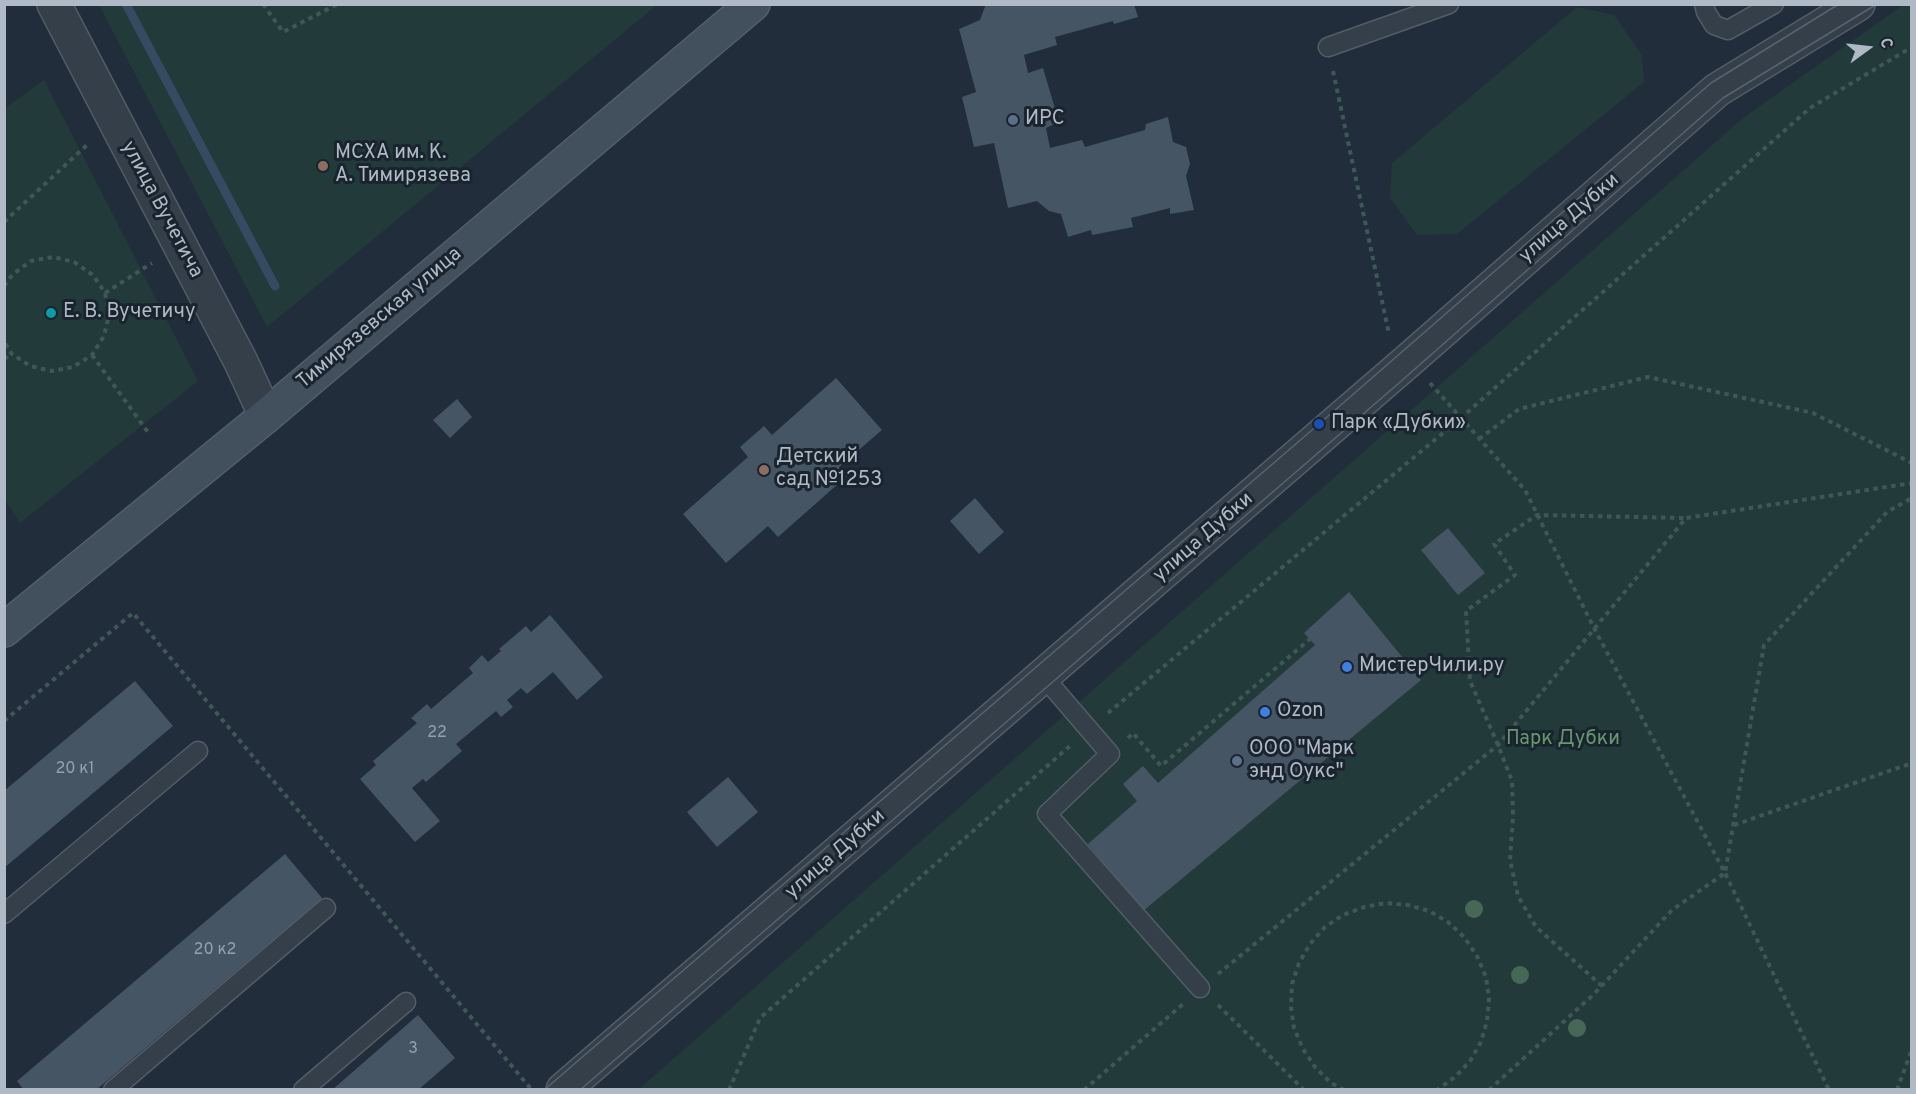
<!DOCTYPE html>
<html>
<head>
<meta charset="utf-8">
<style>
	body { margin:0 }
	#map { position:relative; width:1916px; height:1094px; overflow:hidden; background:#212d3a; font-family:Overpass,sans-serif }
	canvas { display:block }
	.frame { position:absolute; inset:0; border:6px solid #afbac6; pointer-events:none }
	.north { position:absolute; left:1838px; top:18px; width:60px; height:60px; -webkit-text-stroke:4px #1a242e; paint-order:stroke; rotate:75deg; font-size:16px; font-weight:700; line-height:24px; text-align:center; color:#afbac6 }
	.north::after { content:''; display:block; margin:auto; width:21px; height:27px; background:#afbac6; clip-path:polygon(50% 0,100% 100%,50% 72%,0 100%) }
</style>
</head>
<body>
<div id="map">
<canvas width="1916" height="1094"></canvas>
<div class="frame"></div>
<div class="north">С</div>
</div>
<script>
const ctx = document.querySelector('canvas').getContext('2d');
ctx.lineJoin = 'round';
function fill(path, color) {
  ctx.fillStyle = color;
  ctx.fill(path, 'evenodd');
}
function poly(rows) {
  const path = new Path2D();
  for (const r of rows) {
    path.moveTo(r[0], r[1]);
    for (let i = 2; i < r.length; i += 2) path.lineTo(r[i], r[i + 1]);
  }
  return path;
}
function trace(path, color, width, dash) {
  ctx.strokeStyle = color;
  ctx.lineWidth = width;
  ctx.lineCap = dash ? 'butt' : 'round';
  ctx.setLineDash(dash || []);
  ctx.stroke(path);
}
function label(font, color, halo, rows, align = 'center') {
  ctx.font = font + ' Overpass,sans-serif';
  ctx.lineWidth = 6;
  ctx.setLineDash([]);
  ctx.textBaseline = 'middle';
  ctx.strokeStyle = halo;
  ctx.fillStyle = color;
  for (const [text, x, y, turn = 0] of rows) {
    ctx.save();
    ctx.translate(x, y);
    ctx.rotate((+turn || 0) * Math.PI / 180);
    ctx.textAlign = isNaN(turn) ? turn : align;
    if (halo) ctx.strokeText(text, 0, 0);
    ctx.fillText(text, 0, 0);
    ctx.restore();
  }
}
fill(poly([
	[99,5,657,5,267,327],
	[1903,5,1911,5,1911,1089,638,1090,1743,118],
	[1577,7,1614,15,1642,55,1644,82,1457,234,1417,235,1390,198,1392,163],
	[44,80,198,381,20,523,4,498,5,108]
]), '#233a3b');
trace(poly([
	[126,4,275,286]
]), '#344b61', 9);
fill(poly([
	[986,4,1134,4,1138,17,1114,24,1113,21,1055,37,1057,45,1024,55,1028,73,1043,68,1059,122,1046,128,1050,148,1082,140,1085,147,1145,130,1146,124,1168,117,1173,142,1186,147,1190,164,1186,176,1194,210,1170,214,1170,208,1131,218,1133,227,1092,235,1091,230,1068,237,1061,214,1049,211,1037,201,1008,208,994,143,974,147,962,97,976,92,959,29,980,20],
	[836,378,882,430,839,467,847,476,778,537,768,526,726,563,683,514,748,457,740,447,764,426,772,435],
	[457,399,472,417,450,438,433,420],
	[975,498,1004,532,979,554,950,521],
	[1448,528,1485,573,1458,595,1421,550],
	[1349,592,1421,680,1143,911,1088,844,1137,801,1123,784,1143,766,1158,783,1315,645,1304,633],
	[550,615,603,677,577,700,553,672,527,694,521,688,507,700,513,707,501,717,496,711,456,744,462,751,426,782,423,779,412,788,440,821,415,842,360,779,376,765,373,761,417,723,411,718,427,704,431,709,473,673,469,668,482,655,488,662,501,651,499,649,526,626,531,632],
	[135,681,173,726,4,868,4,791],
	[728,777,758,812,717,847,687,812],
	[285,854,322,898,96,1090,24,1090,17,1081],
	[418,1015,455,1058,418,1090,332,1090]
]), '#465563');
const service = poly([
	[1704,4,1706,12,1714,25,1728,30,1774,4],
	[1328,47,1449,4],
	[1043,676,1110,754,1047,814,1200,988],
	[4,914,198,751],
	[113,1090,326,908],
	[303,1090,406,1002]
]);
const minor = poly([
	[54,4,241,362,266,416],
	[563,1090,1409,360,1717,90,1858,4]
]);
const secondary = poly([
	[4,630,266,416,753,4]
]);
trace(service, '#525d68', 21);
trace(minor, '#525d68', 36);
trace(secondary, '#525d68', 36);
trace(poly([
	[263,4,283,32,338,4],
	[1333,71,1389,334],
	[4,222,89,143],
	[4,286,13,274,31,261,53,257,74,262,93,275,105,293,109,315,104,336,92,355,73,367,52,371,30,366,12,354,4,342],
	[105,293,152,263],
	[92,355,150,435],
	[4,359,12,354],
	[1430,383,1525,490,1595,630,1725,873,1829,1090],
	[1479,439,1519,409,1648,377,1813,413,1912,463],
	[1108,713,1461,418,1810,108,1912,47],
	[4,721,133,613,531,1089],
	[1128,738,1133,733,1161,766,1310,639],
	[1734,825,1912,763],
	[1218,974,1498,745,1686,518,1912,483],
	[1602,986,1536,927,1518,896,1510,860,1513,817,1512,781,1498,745,1470,681,1466,611,1515,575,1494,544,1537,515,1685,518],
	[1218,1005,1304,1090],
	[729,1090,760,1018,1071,745],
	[1084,1090,1183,1004],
	[1344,1090,1331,1083,1315,1067,1303,1049,1294,1028,1291,1007,1292,984,1299,963,1310,944,1325,927,1343,915,1364,907,1386,903,1408,905,1429,911,1448,922,1464,937,1477,956,1486,977,1489,999,1487,1021,1481,1042,1470,1061,1455,1077,1437,1090],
	[1489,1090,1594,994,1672,910,1725,873,1764,645,1887,512,1912,498],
	[1897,1090,1912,1049]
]), '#405758', 4, [4.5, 4.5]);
trace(service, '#343f4a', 18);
trace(minor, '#343f4a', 33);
trace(secondary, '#424f5d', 33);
trace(poly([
	[544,1090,1319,424,1711,83,1839,4],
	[580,1090,1399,383,1723,98,1877,4]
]), '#566471', 1.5);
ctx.fillStyle = '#476856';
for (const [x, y] of [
	[1474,909],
	[1520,975],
	[1577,1028]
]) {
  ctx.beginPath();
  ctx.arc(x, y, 9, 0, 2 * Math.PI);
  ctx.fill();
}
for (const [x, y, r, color] of [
	[1013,120,6,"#5c6f8a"],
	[323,166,6,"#8d6e63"],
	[51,313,6,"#0f9aa8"],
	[1319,424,6,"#1a4fb4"],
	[764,470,6,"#8d6e63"],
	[1347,667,6,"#3f7fe0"],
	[1265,712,6,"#3f7fe0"],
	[1237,761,6,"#5c6f8a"]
]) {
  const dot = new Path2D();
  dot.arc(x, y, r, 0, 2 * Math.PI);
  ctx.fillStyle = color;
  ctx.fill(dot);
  trace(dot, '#1a242e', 2);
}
label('16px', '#95a1ad', null, [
	["22",437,734],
	["20 к1",75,770],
	["20 к2",215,951],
	["3",413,1050]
]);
label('20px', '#afbac6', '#1a242e', [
	["ИРС",1025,120],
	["МСХА им. К.",335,154],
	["А. Тимирязева",335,177],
	["Е. В. Вучетичу",63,313],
	["Парк «Дубки»",1331,424],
	["Детский",776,458],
	["сад №1253",776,481],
	["МистерЧили.ру",1359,667],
	["Ozon",1277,712],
	["ООО \"Марк",1249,750],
	["энд Оукс\"",1249,773]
], 'left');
label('20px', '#afbac6', '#1a242e', [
	["улица Вучетича",161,210,62],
	["улица Дубки",1570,219,-41],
	["Тимирязевская улица",380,319,-40],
	["улица Дубки",1204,538,-41],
	["улица Дубки",836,855,-41]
]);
label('20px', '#66986d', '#1a242e', [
	["Парк Дубки",1563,740]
]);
</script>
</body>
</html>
